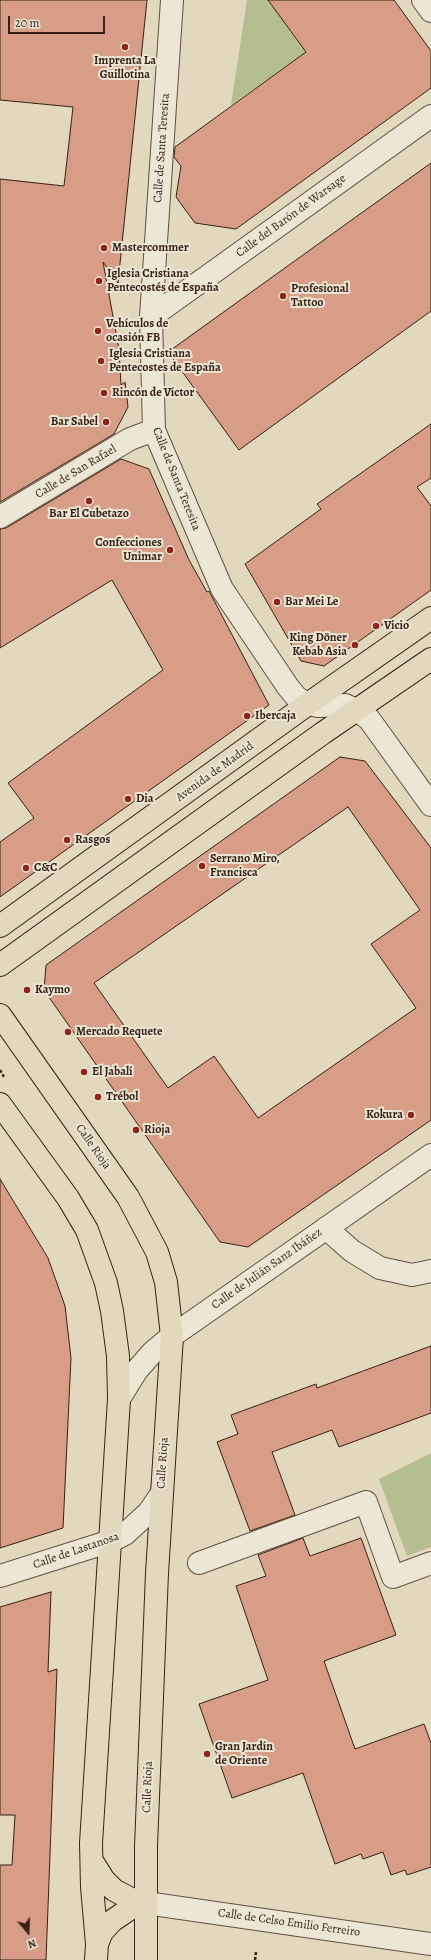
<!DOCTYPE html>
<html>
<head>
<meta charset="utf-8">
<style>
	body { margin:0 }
	#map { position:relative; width:431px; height:1960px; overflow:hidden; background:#e1d8be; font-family:Alegreya,serif }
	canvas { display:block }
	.north { position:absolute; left:8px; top:1912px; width:40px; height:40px; -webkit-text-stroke:3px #ece6d5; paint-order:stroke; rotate:161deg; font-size:11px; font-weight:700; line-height:16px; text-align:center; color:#382114 }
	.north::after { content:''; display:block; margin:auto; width:14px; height:18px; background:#382114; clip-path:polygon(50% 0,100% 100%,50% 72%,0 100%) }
	.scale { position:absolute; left:8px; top:16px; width:97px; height:18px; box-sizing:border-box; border:2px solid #382114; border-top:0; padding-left:5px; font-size:12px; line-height:14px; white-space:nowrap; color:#382114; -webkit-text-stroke:3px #ece6d5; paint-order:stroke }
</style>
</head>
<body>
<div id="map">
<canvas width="431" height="1960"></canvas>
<div class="north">N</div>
<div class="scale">20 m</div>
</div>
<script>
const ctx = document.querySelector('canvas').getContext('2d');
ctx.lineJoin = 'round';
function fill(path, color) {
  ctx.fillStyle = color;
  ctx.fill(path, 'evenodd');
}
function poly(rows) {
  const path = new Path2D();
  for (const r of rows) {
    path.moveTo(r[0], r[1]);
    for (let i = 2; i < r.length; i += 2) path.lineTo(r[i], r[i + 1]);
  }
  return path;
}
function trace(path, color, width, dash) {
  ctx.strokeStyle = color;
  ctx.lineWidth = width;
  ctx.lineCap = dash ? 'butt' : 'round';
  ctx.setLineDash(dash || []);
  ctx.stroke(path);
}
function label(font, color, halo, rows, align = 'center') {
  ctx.font = font + ' Alegreya,serif';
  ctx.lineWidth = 4;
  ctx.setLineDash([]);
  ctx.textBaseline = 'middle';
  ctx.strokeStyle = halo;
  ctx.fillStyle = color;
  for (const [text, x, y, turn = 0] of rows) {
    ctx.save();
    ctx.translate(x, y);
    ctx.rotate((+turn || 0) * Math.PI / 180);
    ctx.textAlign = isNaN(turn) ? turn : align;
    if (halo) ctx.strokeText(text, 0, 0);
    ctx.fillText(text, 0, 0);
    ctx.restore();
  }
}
fill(poly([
	[247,0,268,0,306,52,231,105],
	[431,1453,431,1547,407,1556,379,1479]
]), '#b4be90');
const building = poly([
	[0,0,147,0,118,283,103,262,119,349,121,385,125,382,128,407,114,434,0,502,0,179,64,186,73,107,0,100,0,0],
	[268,0,394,0,431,51,431,88,236,229,195,223,176,197,181,166,174,157,175,147,306,52,268,0],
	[431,163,431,311,239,450,168,352,431,163],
	[431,424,431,478,417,487,431,506,431,590,324,666,301,661,245,564,321,509,317,504,431,424],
	[121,459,149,469,189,560,207,592,209,591,269,705,0,897,0,842,34,818,8,783,163,670,112,580,0,648,0,529,6,528,121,459],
	[340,757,365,761,431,848,431,1120,248,1247,220,1242,44,990,46,965,340,757],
	[348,807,420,910,371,944,416,1008,258,1118,214,1056,168,1088,94,983,348,807],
	[0,1179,48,1258,65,1306,71,1358,63,1528,0,1548,0,1179],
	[431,1346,431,1413,339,1447,332,1430,272,1452,295,1515,250,1531,217,1442,238,1434,231,1415,316,1384,317,1388,431,1346],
	[303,1538,310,1556,361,1538,396,1635,324,1661,355,1749,424,1724,431,1743,431,1867,407,1875,405,1870,391,1875,383,1852,363,1859,361,1854,335,1864,303,1773,232,1798,199,1704,268,1680,236,1586,266,1576,258,1555,303,1538],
	[51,1592,48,1672,57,1669,46,1960,0,1960,0,1865,12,1865,15,1815,0,1815,0,1607,51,1592]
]);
fill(building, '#d89d87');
trace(building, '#382114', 1);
const minor = poly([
	[172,0,151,317,154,430,222,589,288,687,297,698,308,704,318,706,345,705,358,711,369,719,431,805],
	[423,0,431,11],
	[151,317,431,116],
	[0,517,130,439,154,430],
	[326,1228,352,1251,380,1268,412,1275,431,1271],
	[119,1399,137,1370,152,1353,172,1336,431,1155],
	[199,1563,366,1502,393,1577,431,1563],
	[0,1576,111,1541,125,1534,149,1512,160,1496],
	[146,1903,431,1944]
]);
const major = poly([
	[0,926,308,704,431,618],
	[0,965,323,733,431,659],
	[0,1015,128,1197,157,1252,166,1282,172,1336,157,1573,146,1846,146,1960],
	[0,1104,68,1198,87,1230,106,1283,112,1311,118,1356,119,1399,91,1843,92,1887,97,1944,96,1960],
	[92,1861,104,1880,114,1890,129,1898,146,1903],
	[97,1944,102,1932,112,1921,131,1908,146,1903]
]);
trace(minor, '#624f3e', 24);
trace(major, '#382114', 24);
trace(poly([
	[0,1070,4,1077],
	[255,1960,256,1952]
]), '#382114', 2.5, [3, 2]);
trace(minor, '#ece6d5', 22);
trace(major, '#e1d8be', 22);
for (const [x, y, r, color] of [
	[125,47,4,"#8f2418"],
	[104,248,4,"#8f2418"],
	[99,281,4,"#8f2418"],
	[283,296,4,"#8f2418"],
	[98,331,4,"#8f2418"],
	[101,361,4,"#8f2418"],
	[104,393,4,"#8f2418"],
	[106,422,4,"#8f2418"],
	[89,501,4,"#8f2418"],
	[170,550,4,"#8f2418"],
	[277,602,4,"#8f2418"],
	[376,626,4,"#8f2418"],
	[355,645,4,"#8f2418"],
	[247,716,4,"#8f2418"],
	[128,799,4,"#8f2418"],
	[67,840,4,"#8f2418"],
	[202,866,4,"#8f2418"],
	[26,868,4,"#8f2418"],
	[27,990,4,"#8f2418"],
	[68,1032,4,"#8f2418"],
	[84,1072,4,"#8f2418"],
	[98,1097,4,"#8f2418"],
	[411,1115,4,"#8f2418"],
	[136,1130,4,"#8f2418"],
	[207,1754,4,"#8f2418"]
]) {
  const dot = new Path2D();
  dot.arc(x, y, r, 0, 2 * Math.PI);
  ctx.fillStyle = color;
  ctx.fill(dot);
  trace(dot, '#ece6d5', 1.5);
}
label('bold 12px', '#382114', '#ece6d5', [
	["Imprenta La",125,61,"center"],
	["Guillotina",125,75,"center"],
	["Mastercommer",112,248],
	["Iglesia Cristiana",107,274],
	["Pentecostés de España",107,288],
	["Profesional",291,289],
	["Tattoo",291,303],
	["Vehículos de",106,324],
	["ocasión FB",106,338],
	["Iglesia Cristiana",109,354],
	["Pentecostes de España",109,368],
	["Rincón de Víctor",112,393],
	["Bar Sabel",98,422,"right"],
	["Bar El Cubetazo",89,514,"center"],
	["Confecciones",162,543,"right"],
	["Unimar",162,557,"right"],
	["Bar Mei Le",285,602],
	["Vicio",384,626],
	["King Döner",347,638,"right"],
	["Kebab Asia",347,652,"right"],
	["Ibercaja",255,716],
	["Dia",136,799],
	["Rasgos",75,840],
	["Serrano Miro,",210,859],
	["Francisca",210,873],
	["C&C",34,868],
	["Kaymo",35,990],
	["Mercado Requete",76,1032],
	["El Jabalí",92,1072],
	["Trébol",106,1097],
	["Kokura",403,1115,"right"],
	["Rioja",144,1130],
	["Gran Jardín",215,1747],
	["de Oriente",215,1761]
], 'left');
label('12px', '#382114', '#ece6d5', [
	["Calle de Santa Teresita",162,148,-86],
	["Calle del Barón de Warsage",291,216,-36],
	["Calle de San Rafael",76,472,-31],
	["Calle de Santa Teresita",176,479,68],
	["Avenida de Madrid",215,772,-36],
	["Calle Rioja",93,1147,55],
	["Calle de Julián Sanz Ibáñez",267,1269,-35],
	["Calle Rioja",163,1463,-86],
	["Calle de Lastanosa",76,1551,-19],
	["Calle Rioja",148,1787,-88],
	["Calle de Celso Emilio Ferreiro",289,1923,8]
]);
</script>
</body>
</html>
